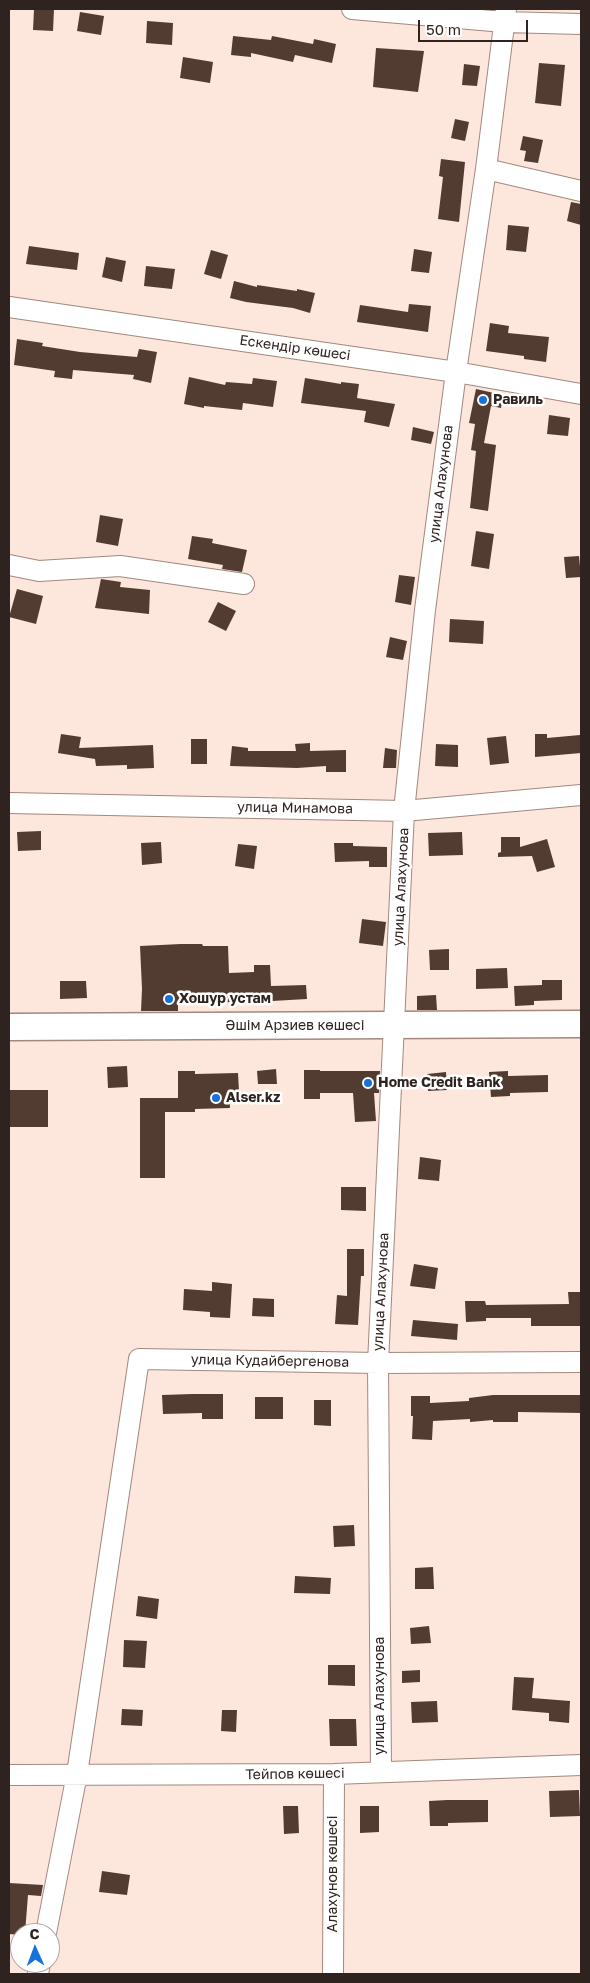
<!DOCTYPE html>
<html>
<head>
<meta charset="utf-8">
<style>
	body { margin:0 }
	#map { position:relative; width:590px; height:1983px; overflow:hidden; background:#fde7dc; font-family:"Golos Text",sans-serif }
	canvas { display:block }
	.frame { position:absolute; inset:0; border:10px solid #2e231f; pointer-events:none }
	.north { position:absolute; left:10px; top:1923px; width:50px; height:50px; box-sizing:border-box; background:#fff; border:1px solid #aba7a5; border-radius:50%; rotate:358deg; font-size:14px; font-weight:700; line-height:20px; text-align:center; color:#2e231f }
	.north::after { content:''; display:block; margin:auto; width:18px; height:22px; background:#1671da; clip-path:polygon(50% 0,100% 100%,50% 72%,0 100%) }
	.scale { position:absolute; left:418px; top:20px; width:110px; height:22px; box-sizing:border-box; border:2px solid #2e231f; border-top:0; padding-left:6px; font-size:15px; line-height:18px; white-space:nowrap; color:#2e231f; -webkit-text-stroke:4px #fff; paint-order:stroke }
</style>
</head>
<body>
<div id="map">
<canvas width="590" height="1983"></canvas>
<div class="frame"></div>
<div class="north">С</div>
<div class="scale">50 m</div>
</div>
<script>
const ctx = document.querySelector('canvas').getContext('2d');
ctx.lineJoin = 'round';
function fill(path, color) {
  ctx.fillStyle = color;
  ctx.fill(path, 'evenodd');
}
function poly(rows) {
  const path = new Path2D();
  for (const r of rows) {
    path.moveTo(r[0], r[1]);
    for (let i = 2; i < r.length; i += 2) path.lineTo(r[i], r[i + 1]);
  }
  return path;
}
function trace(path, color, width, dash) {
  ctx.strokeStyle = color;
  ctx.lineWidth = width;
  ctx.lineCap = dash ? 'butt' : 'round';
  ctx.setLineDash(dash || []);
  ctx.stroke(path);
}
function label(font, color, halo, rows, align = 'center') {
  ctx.font = font + ' "Golos Text",sans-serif';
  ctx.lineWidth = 5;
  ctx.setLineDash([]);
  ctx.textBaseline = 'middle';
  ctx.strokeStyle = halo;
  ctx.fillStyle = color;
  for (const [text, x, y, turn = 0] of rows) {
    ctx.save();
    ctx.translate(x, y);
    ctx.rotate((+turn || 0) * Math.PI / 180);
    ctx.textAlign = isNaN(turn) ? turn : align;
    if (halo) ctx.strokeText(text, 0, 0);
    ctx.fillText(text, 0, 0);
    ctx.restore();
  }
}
fill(poly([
	[34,9,54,9,53,31,33,30],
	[80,12,104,16,101,35,77,31],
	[147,21,173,23,172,45,146,43],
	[233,36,271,40,272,36,313,44,314,39,336,44,332,63,295,55,293,62,251,53,251,57,231,55],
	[376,48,424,51,418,92,373,87],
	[183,57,213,62,210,83,180,78],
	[539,63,565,65,561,106,535,103],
	[464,64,480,66,477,86,462,85],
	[455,119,469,122,465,141,451,138],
	[523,136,543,140,538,163,524,161,526,151,520,150],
	[441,159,465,162,459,222,438,219,443,177,439,176],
	[571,202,581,204,581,225,567,221],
	[508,225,529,227,526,252,506,250],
	[29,246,79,253,77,270,26,264],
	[414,249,432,252,429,273,411,271],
	[211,250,228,255,221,279,204,274],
	[106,257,126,261,122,282,102,277],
	[146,266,175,269,172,289,144,286],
	[234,281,257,287,257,285,297,291,297,289,315,293,310,313,293,308,246,302,230,298],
	[409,304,431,306,428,332,357,322,360,305,408,312],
	[490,323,509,326,508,333,549,337,546,362,524,359,524,356,486,351],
	[17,339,43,343,42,346,80,352,137,357,139,349,157,352,151,383,133,379,134,375,73,370,72,379,54,377,55,371,14,365],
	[189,377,225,385,226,382,252,384,253,378,277,381,273,407,243,403,242,410,204,406,204,408,184,404],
	[305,378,341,384,341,382,359,384,357,398,395,404,389,427,364,422,366,411,301,403],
	[476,389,503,395,501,408,491,406,484,443,496,445,488,511,470,508,476,451,471,450,475,424,469,423],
	[549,415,570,418,568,436,547,434],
	[413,427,434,432,431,444,411,440],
	[100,515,123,519,118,546,96,542],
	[476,531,494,534,489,569,471,566],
	[192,536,213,539,212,543,247,550,242,572,222,569,223,565,188,559],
	[579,556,581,577,566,578,564,557],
	[399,575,415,577,411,605,395,602],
	[101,579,121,582,120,587,150,590,149,614,95,608],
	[17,589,43,596,36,624,9,617],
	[218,602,236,611,226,631,208,622],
	[450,619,484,621,483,644,449,642],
	[390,637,407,641,403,660,386,657],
	[61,734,81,737,79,748,153,745,154,768,127,769,127,765,96,766,95,759,58,753],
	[535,734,547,734,547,738,580,735,581,753,535,757],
	[506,736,509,763,490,765,487,738],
	[191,739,207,739,207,764,191,764],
	[310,743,310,751,346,750,346,772,326,772,326,766,297,768,230,766,232,746,248,748,248,751,296,751,295,744],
	[436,744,458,745,458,767,435,766],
	[385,748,397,750,396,768,383,768],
	[41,831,41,850,18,851,17,832],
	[462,832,463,855,429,856,428,833],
	[501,837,520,837,520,847,547,839,555,867,537,872,532,856,498,857,498,853,501,852],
	[161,842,162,863,142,865,141,843],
	[334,843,353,843,353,846,387,847,387,867,369,867,369,861,335,862],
	[238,844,257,846,254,869,235,866],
	[362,919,386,922,383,946,359,943],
	[181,944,202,944,203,946,228,946,229,973,254,972,254,965,270,965,271,986,306,985,307,999,255,1002,255,999,232,999,233,1002,178,1004,178,1011,141,1011,142,989,140,946],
	[449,949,449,970,430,970,429,950],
	[507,968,508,988,476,989,476,969],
	[542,980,562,980,562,1000,534,1001,534,1005,515,1006,514,986,542,985],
	[60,981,86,981,87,998,60,999],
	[436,995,437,1010,417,1010,417,996],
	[127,1066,128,1087,108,1088,107,1067],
	[276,1069,277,1084,258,1084,257,1071],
	[304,1070,320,1070,320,1071,380,1071,379,1093,374,1093,376,1121,355,1122,353,1093,320,1093,320,1099,304,1099],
	[178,1071,195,1071,195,1074,238,1073,239,1091,229,1091,230,1108,195,1109,195,1112,165,1112,165,1178,140,1178,140,1098,178,1098],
	[508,1071,508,1076,548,1075,548,1092,510,1093,510,1096,491,1097,489,1072],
	[446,1072,447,1090,428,1091,427,1074],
	[9,1090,48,1090,48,1127,9,1127],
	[420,1157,441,1160,439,1181,418,1179],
	[341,1187,366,1187,366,1211,341,1210],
	[347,1249,364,1249,364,1276,361,1276,358,1325,335,1324,337,1295,347,1296],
	[414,1264,438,1268,435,1289,410,1286],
	[212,1282,232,1284,230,1318,210,1317,210,1312,183,1310,184,1289,212,1291],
	[568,1292,581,1292,581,1326,531,1326,531,1318,486,1318,486,1321,466,1322,465,1301,485,1301,486,1305,569,1304],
	[253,1298,274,1299,274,1317,252,1316],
	[413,1320,458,1324,457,1340,411,1336],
	[192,1394,223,1394,223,1419,202,1419,202,1413,163,1414,162,1395],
	[493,1395,581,1395,581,1413,518,1412,518,1422,493,1422,493,1420,470,1422,470,1419,433,1421,432,1440,412,1439,413,1416,411,1416,411,1396,430,1396,430,1403,469,1401,469,1398],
	[255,1397,283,1397,283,1419,255,1419],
	[314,1400,331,1400,331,1426,314,1425],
	[354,1525,355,1546,334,1547,333,1526],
	[433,1567,434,1589,415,1589,415,1568],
	[295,1576,331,1578,330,1594,294,1593],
	[138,1596,159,1599,157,1619,136,1616],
	[429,1626,431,1643,411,1644,410,1628],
	[124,1640,147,1641,145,1668,123,1667],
	[328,1665,355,1665,355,1686,328,1685],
	[420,1670,420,1682,402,1683,402,1671],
	[514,1677,534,1678,532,1698,570,1701,569,1723,549,1721,549,1713,512,1710],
	[437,1701,438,1722,412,1723,411,1702],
	[122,1709,143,1710,142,1726,121,1725],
	[222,1710,237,1710,236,1732,221,1731],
	[329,1719,356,1719,357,1746,330,1746],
	[579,1790,580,1816,550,1817,549,1791],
	[447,1800,488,1800,488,1822,448,1823,448,1826,430,1826,429,1801],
	[283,1806,298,1806,299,1833,284,1834],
	[360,1806,379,1806,379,1832,360,1833],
	[102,1871,130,1875,127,1895,99,1892],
	[9,1883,43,1885,41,1896,28,1895,25,1933,20,1933,20,1935,9,1934]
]), '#523c31');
const minor = poly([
	[352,9,504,22,581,24],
	[486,169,581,191],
	[9,307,456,372,581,394],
	[9,565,39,571,120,566,244,584],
	[9,803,404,811,581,795],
	[381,1771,378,1363,404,811,425,610,456,372,486,169,506,9],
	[9,1775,334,1774,581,1765],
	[46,1933,77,1774,139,1359,378,1363,581,1362],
	[38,1974,40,1963],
	[333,1974,334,1774]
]);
const major = poly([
	[9,1027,581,1024]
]);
trace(minor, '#a2887d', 22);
trace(major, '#a2887d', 29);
trace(minor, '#fff', 20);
trace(major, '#fff', 26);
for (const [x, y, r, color] of [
	[483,400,5,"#1671da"],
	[169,999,5,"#1671da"],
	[368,1083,5,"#1671da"],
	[216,1098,5,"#1671da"]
]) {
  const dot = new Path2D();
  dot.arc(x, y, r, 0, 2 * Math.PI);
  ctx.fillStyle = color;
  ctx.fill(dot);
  trace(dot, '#fff', 2);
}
label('14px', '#2e231f', '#fff', [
	["Ескендір көшесі",295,348,8],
	["улица Алахунова",441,484,-83],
	["улица Минамова",295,808,1],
	["улица Алахунова",401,887,-87],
	["Әшім Арзиев көшесі",295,1026],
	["улица Алахунова",381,1292,-87],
	["улица Кудайбергенова",270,1361,1],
	["улица Алахунова",380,1696,-90],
	["Тейпов көшесі",295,1774,-1],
	["Алахунов көшесі",333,1874,-90]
]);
label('bold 14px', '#2e231f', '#fff', [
	["Равиль",493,400],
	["Хошур устам",179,999],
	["Home Credit Bank",378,1083],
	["Alser.kz",226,1098]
], 'left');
</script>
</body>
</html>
